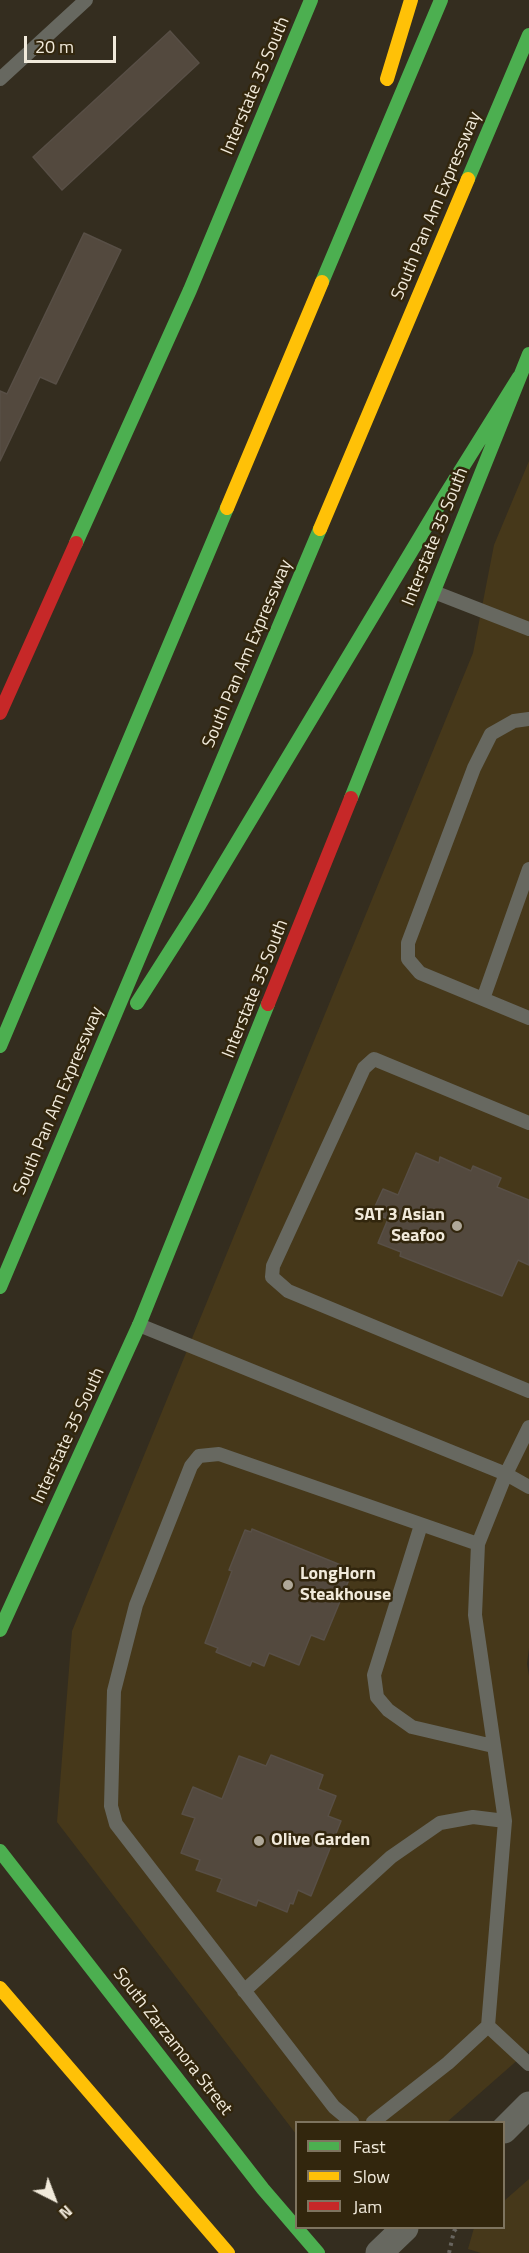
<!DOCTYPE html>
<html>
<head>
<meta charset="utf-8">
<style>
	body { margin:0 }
	#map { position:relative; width:529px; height:2253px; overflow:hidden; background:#342d1f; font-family:"Titillium Web",sans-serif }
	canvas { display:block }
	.legend { position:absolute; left:295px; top:2121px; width:210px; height:108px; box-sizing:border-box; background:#32260d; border:2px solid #7e745f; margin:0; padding:8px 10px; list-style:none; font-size:18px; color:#f1eadb }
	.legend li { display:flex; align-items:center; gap:12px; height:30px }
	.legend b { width:30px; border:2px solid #7e745f }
	.north { position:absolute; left:24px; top:2169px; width:60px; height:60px; -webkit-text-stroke:4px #32260d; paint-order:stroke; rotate:138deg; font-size:16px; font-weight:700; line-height:24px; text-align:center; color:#f1eadb }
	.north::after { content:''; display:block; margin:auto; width:21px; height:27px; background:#f1eadb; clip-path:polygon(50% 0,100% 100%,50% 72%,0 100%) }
	.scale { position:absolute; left:24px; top:36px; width:92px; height:27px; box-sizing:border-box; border:3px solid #f1eadb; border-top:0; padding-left:8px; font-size:18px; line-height:21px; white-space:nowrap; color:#f1eadb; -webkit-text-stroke:4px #32260d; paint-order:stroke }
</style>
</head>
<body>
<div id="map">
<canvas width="529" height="2253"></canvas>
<ul class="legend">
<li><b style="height:8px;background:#4caf50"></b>Fast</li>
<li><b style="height:8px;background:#ffc107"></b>Slow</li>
<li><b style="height:8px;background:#c62828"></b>Jam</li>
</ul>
<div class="north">N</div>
<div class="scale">20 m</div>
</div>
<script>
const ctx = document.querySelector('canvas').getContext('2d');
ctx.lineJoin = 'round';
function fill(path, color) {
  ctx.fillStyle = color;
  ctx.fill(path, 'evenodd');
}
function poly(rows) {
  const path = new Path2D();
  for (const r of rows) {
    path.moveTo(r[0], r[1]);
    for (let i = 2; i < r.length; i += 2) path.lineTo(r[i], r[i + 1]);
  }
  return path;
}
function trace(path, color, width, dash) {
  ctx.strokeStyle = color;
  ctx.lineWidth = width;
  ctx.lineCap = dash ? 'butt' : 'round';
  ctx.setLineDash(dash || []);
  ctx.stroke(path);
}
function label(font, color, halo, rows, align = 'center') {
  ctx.font = font + ' "Titillium Web",sans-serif';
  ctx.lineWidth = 5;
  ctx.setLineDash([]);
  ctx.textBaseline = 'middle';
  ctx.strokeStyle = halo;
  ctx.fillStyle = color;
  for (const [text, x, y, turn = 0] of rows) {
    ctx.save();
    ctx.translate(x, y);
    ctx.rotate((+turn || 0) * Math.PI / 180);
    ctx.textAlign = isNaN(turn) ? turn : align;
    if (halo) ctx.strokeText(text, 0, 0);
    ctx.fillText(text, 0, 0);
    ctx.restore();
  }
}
fill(poly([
	[529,461,529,1648,527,1664,529,1676,529,2050,447,2122,296,2122,296,2134,57,1822,72,1631,473,653,494,545],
	[529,2179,529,2253,481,2253,468,2249,474,2228,504,2228,504,2201]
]), '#46381a');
const building = poly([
	[170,31,199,63,62,190,33,157,170,31],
	[84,233,121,250,56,384,40,377,0,461,0,391,7,394,84,233],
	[416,1153,439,1163,440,1157,471,1171,473,1166,501,1178,497,1187,529,1200,529,1265,518,1260,502,1296,400,1256,401,1252,378,1243,388,1219,372,1213,383,1189,398,1195,416,1153],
	[252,1529,353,1570,324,1640,311,1635,299,1665,269,1653,264,1666,252,1661,250,1666,216,1652,218,1648,205,1643,232,1571,229,1570,245,1530,251,1532,252,1529],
	[271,1755,323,1775,318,1789,336,1796,328,1816,341,1821,311,1896,298,1890,293,1904,290,1903,287,1912,258,1900,256,1906,217,1891,222,1879,196,1870,200,1860,181,1853,195,1818,182,1814,193,1787,222,1799,239,1756,266,1766,271,1755]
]);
fill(building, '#53493e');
trace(building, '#584f46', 1.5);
trace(poly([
	[449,2253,454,2231,457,2228]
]), '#67645e', 4, [3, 4.5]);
trace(poly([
	[0,79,86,0],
	[434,592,529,629],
	[529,719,514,721,491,734,474,768,408,943,408,959,420,973,529,1018],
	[483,999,529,869],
	[529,1123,374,1059,364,1068,273,1266,272,1277,288,1291,529,1391],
	[139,1325,506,1474,529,1487],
	[529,1427,506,1474,478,1544,475,1615,505,1821,488,2026,529,2064],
	[421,1525,374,1675,377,1697,388,1710,412,1727,493,1746],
	[244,1991,391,1857,440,1823,473,1817,505,1821],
	[352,2122,334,2107,116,1824,111,1806,114,1691,136,1605,191,1466,199,1456,219,1454,478,1544],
	[373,2122,448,2063,488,2026]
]), '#676860', 14);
trace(poly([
	[504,2130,529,2105],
	[379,2253,405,2228]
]), '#676860', 27);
trace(poly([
	[468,179,529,35],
	[322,282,441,0],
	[76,543,190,290,311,0],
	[351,798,529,354],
	[137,1003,200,904,444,497,519,377],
	[0,1046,227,508],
	[0,1287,320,529],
	[0,1630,139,1325,268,1004],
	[0,1851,263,2189,318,2253]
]), '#4caf50', 14);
trace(poly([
	[387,79,411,0],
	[227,508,322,282],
	[320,529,468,179],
	[0,1988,228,2253]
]), '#ffc107', 14);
trace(poly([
	[0,713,76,543],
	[268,1004,351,798]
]), '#c62828', 14);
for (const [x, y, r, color] of [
	[457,1226,6,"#afa899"],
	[288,1585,6,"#afa899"],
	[259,1841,6,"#afa899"]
]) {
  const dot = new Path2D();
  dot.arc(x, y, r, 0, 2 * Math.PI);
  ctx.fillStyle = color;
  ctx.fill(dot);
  trace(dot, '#32260d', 2);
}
label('18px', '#f1eadb', '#32260d', [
	["Interstate 35 South",256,86,-67],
	["South Pan Am Expressway",437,206,-67],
	["Interstate 35 South",436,537,-68],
	["South Pan Am Expressway",248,654,-67],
	["Interstate 35 South",256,989,-68],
	["South Pan Am Expressway",59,1101,-67],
	["Interstate 35 South",69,1436,-65],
	["South Zarzamora Street",172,2042,52]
]);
label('bold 18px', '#f1eadb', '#32260d', [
	["SAT 3 Asian",445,1216,"right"],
	["Seafoo",445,1237,"right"],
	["LongHorn",300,1575],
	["Steakhouse",300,1596],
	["Olive Garden",271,1841]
], 'left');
</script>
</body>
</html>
